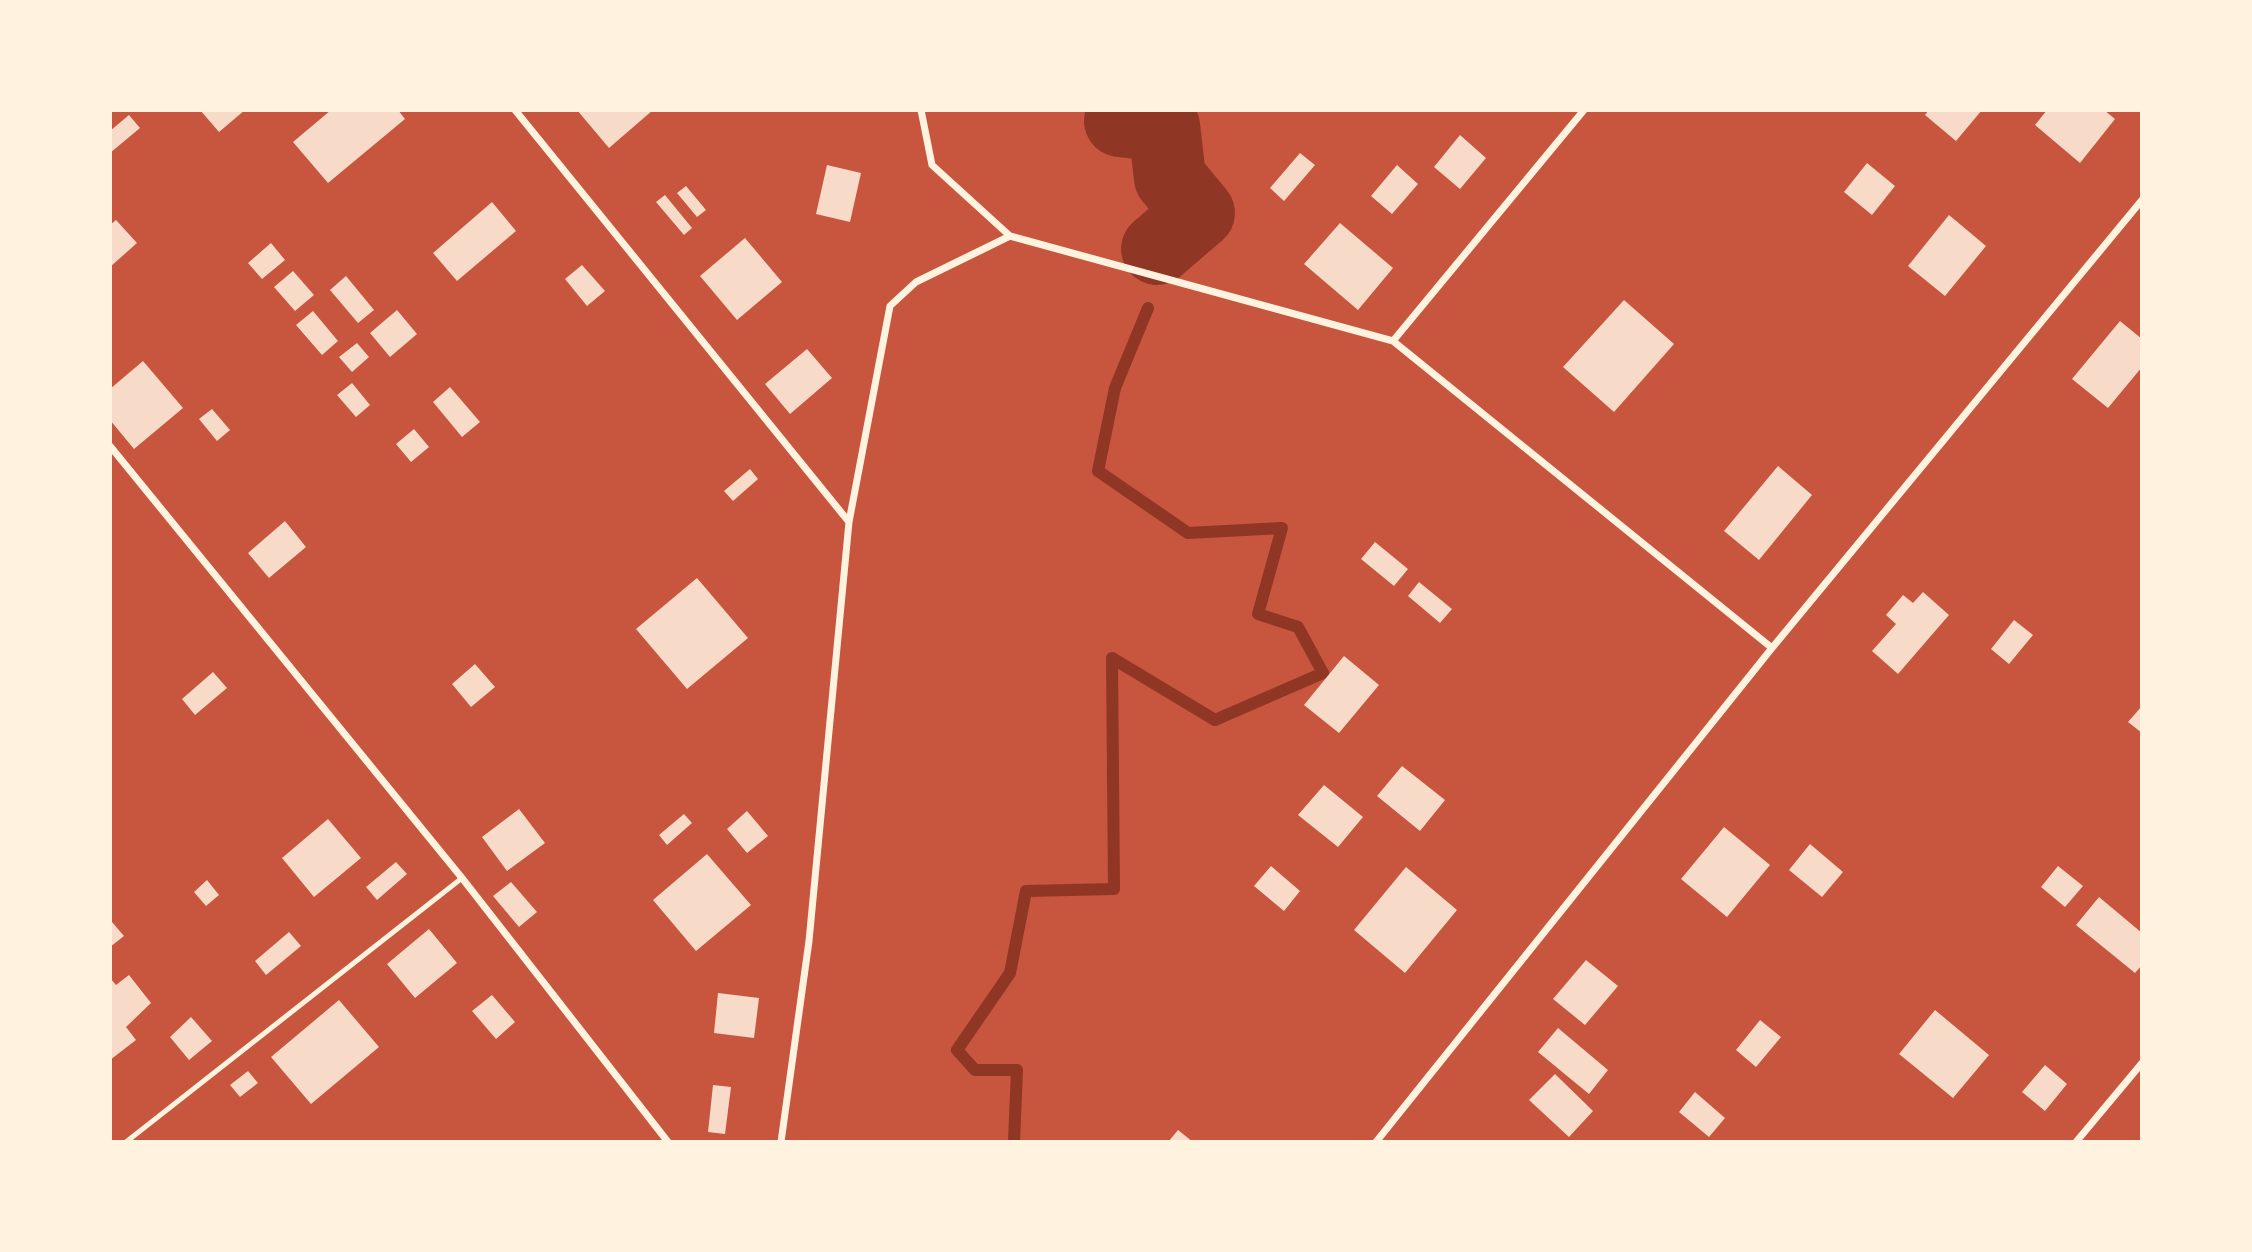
<!DOCTYPE html>
<html>
<head>
<meta charset="utf-8">
<style>
	body { margin:0 }
	#map { position:relative; width:2252px; height:1252px; overflow:hidden; background:#c8553d; font-family:"Source Serif 4",serif }
	canvas { display:block }
	.frame { position:absolute; inset:0; border:112px solid #fff3e0; pointer-events:none }
</style>
</head>
<body>
<div id="map">
<canvas width="2252" height="1252"></canvas>
<div class="frame"></div>
</div>
<script>
const ctx = document.querySelector('canvas').getContext('2d');
ctx.lineJoin = 'round';
function poly(rows) {
  const path = new Path2D();
  for (const r of rows) {
    path.moveTo(r[0], r[1]);
    for (let i = 2; i < r.length; i += 2) path.lineTo(r[i], r[i + 1]);
  }
  return path;
}
function trace(path, color, width, dash) {
  ctx.strokeStyle = color;
  ctx.lineWidth = width;
  ctx.lineCap = dash ? 'butt' : 'round';
  ctx.setLineDash(dash || []);
  ctx.stroke(path);
}
function fill(path, color) {
  ctx.fillStyle = color;
  ctx.fill(path, 'evenodd');
}
trace(poly([
	[1014,1142,1017,1070,975,1070,957,1050,1010,973,1026,891,1114,889,1112,658,1215,720,1323,673,1298,627,1258,614,1282,528,1188,533,1098,471,1115,388,1148,308]
]), '#8f3625', 12);
trace(poly([
	[1122,110,1120,121,1164,126,1170,178,1199,213,1157,249]
]), '#8f3625', 72);
fill(poly([
	[200,110,245,110,219,132],
	[331,110,398,110,405,119,328,183,293,142],
	[577,110,653,110,609,148],
	[1929,110,1982,110,1956,141,1925,115],
	[2047,110,2104,110,2115,119,2080,163,2035,125],
	[129,115,140,128,110,153,110,131],
	[1460,135,1486,158,1460,189,1434,167],
	[1300,153,1315,165,1284,201,1270,188],
	[1867,163,1895,186,1872,215,1844,192],
	[827,165,861,173,850,222,816,214],
	[1397,165,1418,184,1392,214,1371,196],
	[686,186,706,210,697,217,677,193],
	[665,195,692,228,684,235,656,202],
	[492,202,516,231,457,281,433,253],
	[1949,215,1986,246,1945,296,1908,266],
	[116,220,137,243,110,267,110,225],
	[1340,223,1393,268,1358,310,1304,264],
	[745,238,782,282,737,320,700,276],
	[271,243,285,260,262,279,248,263],
	[582,265,605,291,587,306,565,279],
	[293,271,314,295,295,311,274,287],
	[346,276,374,310,358,323,330,290],
	[1624,300,1674,344,1614,412,1563,367],
	[397,310,417,334,390,357,370,333],
	[313,311,338,341,322,355,296,325],
	[2120,321,2142,339,2142,367,2108,408,2072,379],
	[357,343,369,357,352,372,339,357],
	[807,349,832,378,790,414,765,384],
	[143,361,183,408,134,449,110,420,110,389],
	[352,383,370,405,356,417,337,395],
	[450,387,480,422,462,437,433,402],
	[212,409,230,430,217,441,199,419],
	[414,429,429,447,411,462,396,444],
	[1778,466,1812,495,1759,560,1724,531],
	[750,469,758,479,733,501,724,491],
	[285,521,306,547,269,578,248,553],
	[1375,542,1408,569,1394,586,1361,559],
	[697,578,748,638,687,689,636,629],
	[1419,582,1452,609,1440,623,1408,596],
	[1923,592,1949,615,1898,674,1872,651,1896,624,1886,615,1903,595,1913,603],
	[2014,620,2033,635,2009,664,1991,649],
	[1344,656,1379,685,1339,733,1304,705],
	[475,664,495,687,471,707,452,684],
	[213,672,227,688,195,715,182,699],
	[2142,706,2142,733,2128,722],
	[1402,766,1445,800,1420,831,1377,796],
	[1324,785,1363,817,1338,847,1298,815],
	[519,809,545,843,507,871,482,837],
	[747,811,768,836,747,853,727,829],
	[684,814,692,823,667,845,659,835],
	[328,819,361,858,314,897,282,858],
	[1724,827,1770,865,1727,917,1681,879],
	[1810,844,1843,872,1822,897,1789,870],
	[707,854,751,905,696,951,653,900],
	[396,862,407,874,377,900,366,887],
	[1271,866,1300,891,1284,911,1254,886],
	[2058,866,2083,886,2065,907,2041,887],
	[1406,867,1457,910,1405,973,1354,930],
	[207,880,219,895,206,906,194,892],
	[511,882,537,912,519,927,493,896],
	[2099,897,2142,933,2142,965,2135,973,2076,925],
	[112,922,124,936,110,947,110,923],
	[429,929,457,963,415,998,387,964],
	[289,932,301,946,266,975,255,961],
	[1586,960,1618,986,1585,1025,1553,999],
	[129,975,151,1003,126,1027,136,1040,110,1060,110,978,116,985],
	[718,993,759,998,754,1038,714,1033],
	[492,995,515,1022,496,1039,472,1011],
	[339,1000,379,1047,311,1104,271,1057],
	[1935,1010,1989,1055,1953,1098,1899,1054],
	[191,1017,212,1041,189,1060,170,1037],
	[1760,1020,1781,1037,1756,1067,1736,1050],
	[1558,1028,1608,1070,1589,1094,1538,1052],
	[2045,1065,2067,1084,2045,1111,2022,1092],
	[248,1071,258,1083,240,1097,230,1085],
	[1555,1074,1593,1111,1569,1137,1529,1100],
	[713,1085,731,1087,725,1134,708,1132],
	[1695,1092,1725,1118,1709,1137,1679,1112],
	[1178,1130,1193,1142,1168,1142]
]), '#f7dbc8');
trace(poly([
	[126,1142,462,878]
]), '#fff3e0', 5);
trace(poly([
	[515,110,849,522],
	[921,110,932,165,1010,236],
	[1393,341,1584,110],
	[110,446,462,878,668,1142],
	[781,1142,809,941,849,522,890,306,916,282,1010,236,1393,341,1772,648],
	[1376,1142,1772,648,2142,200],
	[2076,1142,2142,1063]
]), '#fff3e0', 7);
</script>
</body>
</html>
